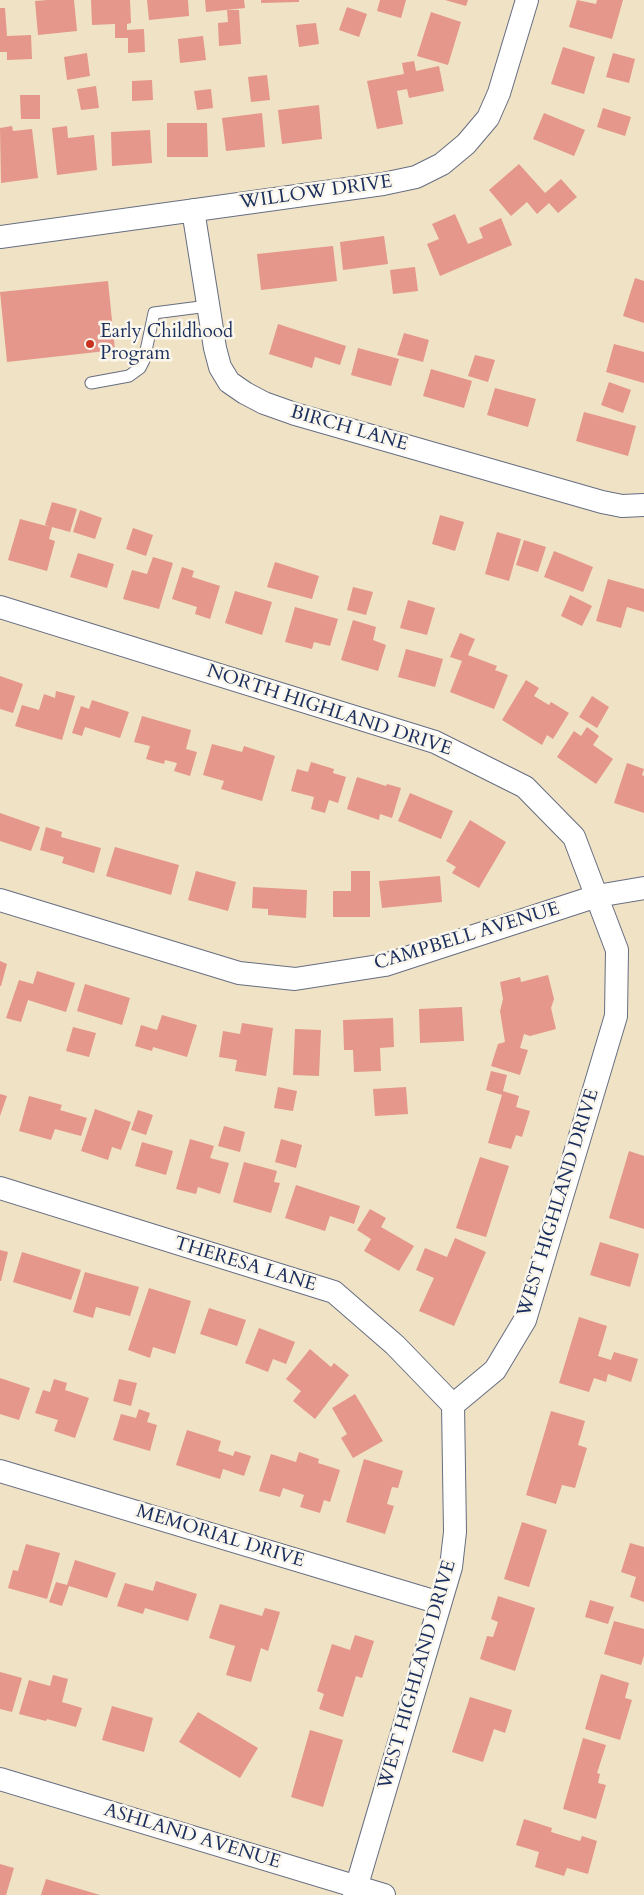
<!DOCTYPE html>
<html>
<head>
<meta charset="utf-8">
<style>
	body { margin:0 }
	canvas { display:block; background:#f0e2c4 }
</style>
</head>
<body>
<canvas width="644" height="1895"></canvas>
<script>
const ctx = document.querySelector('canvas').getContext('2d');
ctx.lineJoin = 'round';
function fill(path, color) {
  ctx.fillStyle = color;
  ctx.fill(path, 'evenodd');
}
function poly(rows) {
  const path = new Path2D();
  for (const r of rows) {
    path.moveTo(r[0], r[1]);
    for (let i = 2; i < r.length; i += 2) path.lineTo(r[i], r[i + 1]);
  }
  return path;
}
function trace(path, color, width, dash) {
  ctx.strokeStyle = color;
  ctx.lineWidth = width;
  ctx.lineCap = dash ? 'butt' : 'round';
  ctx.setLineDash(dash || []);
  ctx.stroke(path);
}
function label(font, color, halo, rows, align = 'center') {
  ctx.font = font + ' Cardo,serif';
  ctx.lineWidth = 5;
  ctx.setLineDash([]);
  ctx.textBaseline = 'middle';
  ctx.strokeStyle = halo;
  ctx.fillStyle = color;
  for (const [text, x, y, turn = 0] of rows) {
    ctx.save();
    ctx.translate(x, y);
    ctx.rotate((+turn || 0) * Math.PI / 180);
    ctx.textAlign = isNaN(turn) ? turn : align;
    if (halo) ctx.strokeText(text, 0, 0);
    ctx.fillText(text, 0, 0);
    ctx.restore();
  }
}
fill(poly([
	[48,0,74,0,77,31,38,35,35,1],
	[91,0,130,0,131,23,127,24,127,30,144,29,145,52,128,53,128,38,115,38,115,24,92,25],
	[147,0,188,0,189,16,149,20],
	[205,0,244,0,245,8,206,12],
	[261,0,299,0,299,2,261,3],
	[380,0,406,0,401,18,377,11],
	[445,0,468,0,466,6],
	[577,0,596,4,597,0,623,0,612,39,569,27],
	[347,7,367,14,359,37,339,30],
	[0,8,5,8,7,36,31,35,32,59,7,60,7,52,0,52],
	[227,10,239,10,241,44,219,46,218,23,228,22],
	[431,12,461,22,448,65,417,56],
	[316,23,319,44,299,47,296,25],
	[203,36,206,60,180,63,178,39],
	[563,47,595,57,584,94,551,84],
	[87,53,90,76,67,80,64,57],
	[613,53,635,59,629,83,606,77],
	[414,61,416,71,439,66,444,91,409,98,407,89,397,91,403,124,377,129,367,81,404,74,402,63],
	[267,75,270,100,251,102,248,77],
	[152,80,153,100,132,101,132,81],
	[96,86,99,108,81,110,77,89],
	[211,89,213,108,197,110,194,91],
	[20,95,40,95,40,119,21,119],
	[319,105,322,139,282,144,278,110],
	[603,108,631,117,625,136,597,127],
	[262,113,265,147,226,151,222,118],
	[544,113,585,130,574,156,533,139],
	[167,123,207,123,208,157,167,157],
	[12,126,13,131,32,129,38,178,1,183,0,128],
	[67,126,68,138,94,135,97,170,57,175,52,128],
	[150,130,152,163,112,166,111,132],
	[519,164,545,193,561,179,577,197,558,213,549,203,537,214,527,202,511,216,489,190],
	[455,214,468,244,483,238,479,228,501,218,512,245,440,276,427,244,439,239,432,224],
	[384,236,388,264,343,270,340,242],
	[333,246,337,281,261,290,257,254],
	[415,267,418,291,393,294,390,270],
	[635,278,644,281,644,323,623,316],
	[108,281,115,350,7,362,0,292],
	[278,324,346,346,340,365,315,357,312,368,269,354],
	[404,333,429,340,423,362,397,355],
	[614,344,644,352,644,383,606,372],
	[358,348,399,359,391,386,351,375],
	[475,355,495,360,488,382,468,376],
	[431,369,472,381,464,408,423,396],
	[609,382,631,390,623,413,601,405],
	[495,388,536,399,528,427,487,415],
	[584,412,636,426,628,456,576,441],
	[52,502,77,509,70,532,52,527,49,539,55,541,47,571,8,560,20,519,50,527,45,525],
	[80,510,102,518,95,539,73,532],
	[440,515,464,522,455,551,432,544],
	[133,528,153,535,146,556,126,549],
	[497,532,521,539,509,581,485,574],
	[524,540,546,547,538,572,516,565],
	[554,551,593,567,583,592,544,577],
	[78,553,114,564,107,588,70,577],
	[153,557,173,563,159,609,123,599,132,570,147,574],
	[275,562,319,576,312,599,267,587],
	[182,567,194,571,192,577,220,586,210,619,195,614,197,607,172,599],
	[608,579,644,589,644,612,627,607,621,628,596,621],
	[353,587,373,592,366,615,347,610],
	[235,591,272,602,262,635,225,623],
	[570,595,592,606,582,626,561,616],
	[408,600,435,608,427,635,400,628],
	[295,607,338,619,330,646,314,642,312,649,285,642],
	[353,620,376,627,373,640,386,645,378,671,341,660],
	[460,633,475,639,468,655,497,666,495,670,508,675,494,709,450,692,462,661,450,657],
	[406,649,443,659,435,687,398,677],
	[0,676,23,684,13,713,0,709],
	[526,680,539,688,534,696,549,705,551,702,569,713,553,739,547,735,542,745,502,720],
	[56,691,75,696,62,740,15,726,22,705,39,710,44,694,55,698],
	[592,696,609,707,597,728,579,717],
	[92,700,129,712,120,738,85,727,82,736,72,733,81,706,89,709],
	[142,716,191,730,186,749,197,752,190,776,174,771,177,763,165,760,164,764,146,759,150,746,134,742],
	[587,727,599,736,593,745,613,759,596,784,557,757,574,731,581,736],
	[212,744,242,752,244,746,275,756,262,801,221,789,224,781,203,775],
	[311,762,334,769,333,773,346,777,338,803,329,800,325,813,311,809,314,797,291,791,297,769,308,772],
	[627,763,644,769,642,775,644,776,644,813,614,803],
	[357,777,386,786,387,784,401,788,392,818,380,814,379,820,347,809],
	[410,793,453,811,441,839,398,821],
	[0,813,40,827,31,851,0,841],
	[470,820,506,842,479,888,452,873,456,867,446,861],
	[46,827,62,832,61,837,101,848,94,873,62,863,64,857,40,850],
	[115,847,179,865,171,895,106,876],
	[196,871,236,882,228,911,188,900],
	[351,871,370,871,370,917,333,917,333,891,351,891],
	[440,876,442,902,382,908,379,881],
	[253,887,307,890,306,918,268,915,268,909,252,908],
	[0,961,7,964,1,986,0,986],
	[37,971,75,983,66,1012,28,1000,21,1022,6,1018,19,980,33,984],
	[548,975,554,999,551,1008,556,1029,530,1036,524,1034,520,1048,528,1050,520,1075,491,1066,498,1044,505,1042,500,1011,503,999,500,982,520,977,521,982],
	[85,984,130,998,122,1025,77,1011],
	[462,1007,464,1041,420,1043,419,1009],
	[162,1015,197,1025,187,1057,153,1047,152,1051,135,1046,141,1025,157,1030],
	[393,1018,394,1047,380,1048,381,1071,354,1072,353,1050,344,1050,343,1020],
	[242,1023,273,1028,266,1076,235,1071,237,1060,219,1057,223,1031,240,1034],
	[73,1027,96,1033,89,1057,66,1051],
	[295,1029,321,1030,319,1076,293,1075],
	[491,1071,507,1075,503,1091,519,1096,516,1107,530,1111,522,1137,516,1135,511,1149,488,1143,502,1095,486,1090],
	[278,1087,297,1091,293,1111,274,1108],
	[406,1087,408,1114,375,1116,373,1089],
	[0,1094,7,1096,0,1116],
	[29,1096,62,1105,60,1110,87,1118,81,1136,55,1129,51,1140,19,1131],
	[95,1109,131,1122,121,1150,112,1147,108,1160,81,1151],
	[138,1110,153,1115,146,1135,131,1130],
	[224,1126,245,1132,240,1152,218,1146],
	[190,1139,214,1146,210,1158,229,1163,220,1194,198,1187,196,1194,176,1189],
	[281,1139,302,1145,296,1168,275,1162],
	[142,1142,173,1151,166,1175,135,1166],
	[629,1151,644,1156,644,1229,609,1218],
	[480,1157,509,1166,486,1237,456,1228],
	[244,1162,277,1171,274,1182,280,1183,271,1213,233,1202],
	[296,1185,360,1206,354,1224,330,1216,325,1231,285,1218],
	[370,1209,386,1218,381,1227,414,1246,399,1271,364,1251,371,1239,357,1230],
	[455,1238,486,1252,454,1326,419,1311,434,1278,416,1270,425,1248,447,1257],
	[600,1242,639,1254,630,1287,590,1275],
	[0,1250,8,1252,1,1281,0,1281],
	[22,1252,81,1270,71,1300,13,1282],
	[85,1272,139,1287,130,1316,96,1307,93,1318,73,1312],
	[149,1288,191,1301,175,1354,153,1347,150,1358,128,1350],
	[209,1308,246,1320,237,1346,200,1334],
	[579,1317,607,1326,598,1356,611,1360,614,1352,638,1359,631,1382,608,1374,606,1382,594,1378,589,1392,559,1383],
	[259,1328,295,1342,286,1364,273,1359,268,1372,245,1363],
	[310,1349,331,1367,334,1363,349,1375,315,1419,293,1401,301,1391,286,1379],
	[0,1378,30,1388,19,1420,0,1414],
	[54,1379,67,1383,65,1390,89,1398,75,1438,54,1431,58,1420,35,1413,43,1390,50,1392],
	[119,1379,137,1383,131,1406,113,1401],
	[355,1394,383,1441,353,1458,341,1438,347,1434,332,1408],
	[139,1409,150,1413,147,1422,157,1425,150,1451,113,1440,121,1414,136,1418],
	[551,1411,585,1421,578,1445,587,1448,575,1488,562,1485,556,1504,526,1495],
	[187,1430,221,1441,218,1451,233,1456,235,1451,251,1456,244,1476,223,1469,220,1479,176,1465],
	[299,1452,319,1459,318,1463,340,1470,330,1502,324,1500,320,1513,300,1507,304,1495,283,1488,280,1497,259,1491,271,1454,296,1462],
	[364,1459,403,1471,398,1488,392,1487,387,1504,394,1506,385,1534,346,1522],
	[522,1522,547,1530,529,1587,504,1579],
	[630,1543,644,1547,644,1602,630,1597,636,1577,621,1572],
	[26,1544,60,1553,47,1599,8,1588,13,1570,18,1571],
	[75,1560,116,1573,107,1598,69,1586,62,1606,49,1602,56,1582,67,1585],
	[156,1581,197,1594,188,1621,145,1608,143,1614,117,1606,125,1583,153,1591],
	[498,1596,535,1608,515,1671,480,1659,487,1636,493,1637,498,1622,491,1619],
	[590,1600,614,1607,608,1624,585,1617],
	[220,1604,262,1616,265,1608,280,1612,268,1651,261,1648,251,1682,226,1675,235,1646,209,1638],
	[614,1621,644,1629,644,1656,641,1665,604,1654],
	[355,1635,374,1641,362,1678,356,1676,343,1717,319,1709,324,1694,317,1691,332,1644,350,1650],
	[0,1672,22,1678,12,1712,0,1709],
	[601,1674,629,1683,625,1698,632,1700,620,1740,585,1729],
	[53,1675,68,1679,62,1702,82,1708,76,1727,47,1719,46,1721,19,1714,29,1680,50,1686],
	[470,1697,512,1710,505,1733,494,1729,483,1762,452,1752],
	[112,1706,153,1718,144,1752,102,1740],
	[198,1712,258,1748,240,1778,179,1742],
	[310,1730,343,1740,323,1807,291,1797],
	[583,1738,606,1745,597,1773,600,1774,598,1783,606,1785,596,1819,563,1809],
	[524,1819,552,1828,551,1832,580,1841,582,1836,597,1841,588,1874,567,1868,564,1876,535,1867,539,1852,516,1845],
	[0,1864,14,1868,6,1895,0,1895],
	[46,1879,100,1895,41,1895]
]), '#e4978a');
const lane = poly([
	[91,383,129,376,140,368,144,360,154,313,208,306]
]);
const street = poly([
	[193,210,215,348,220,367,229,382,245,393,264,403,295,414,602,502,622,506,644,505],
	[0,237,383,184,416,177,442,164,466,144,488,118,499,93,527,0],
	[0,607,435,742,525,787,574,837,617,950,616,1016,525,1320,495,1370,453,1405,455,1532,451,1567,354,1895],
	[0,900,239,973,295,979,385,965,597,896,644,888],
	[0,1188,334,1292,395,1345,453,1405],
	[0,1471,440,1603],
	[0,1779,384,1895]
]);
trace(lane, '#666e82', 13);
trace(street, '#666e82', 24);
trace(lane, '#fff', 11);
trace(street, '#fff', 22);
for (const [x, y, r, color] of [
	[90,344,5,"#c8321e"]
]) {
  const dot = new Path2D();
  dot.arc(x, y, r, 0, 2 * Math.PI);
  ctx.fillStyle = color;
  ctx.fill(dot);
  trace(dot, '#fbf7ec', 2);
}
label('19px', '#1b2f5e', '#fbf7ec', [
	["WILLOW DRIVE",316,193,-8],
	["BIRCH LANE",349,429,16],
	["NORTH HIGHLAND DRIVE",329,711,18],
	["CAMPBELL AVENUE",467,937,-17],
	["WEST HIGHLAND DRIVE",559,1203,-73],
	["THERESA LANE",245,1265,17],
	["MEMORIAL DRIVE",220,1537,17],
	["WEST HIGHLAND DRIVE",418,1675,-74],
	["ASHLAND AVENUE",192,1837,17]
]);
label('19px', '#1b2f5e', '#fbf7ec', [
	["Early Childhood",100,333],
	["Program",100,355]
], 'left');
</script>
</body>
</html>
